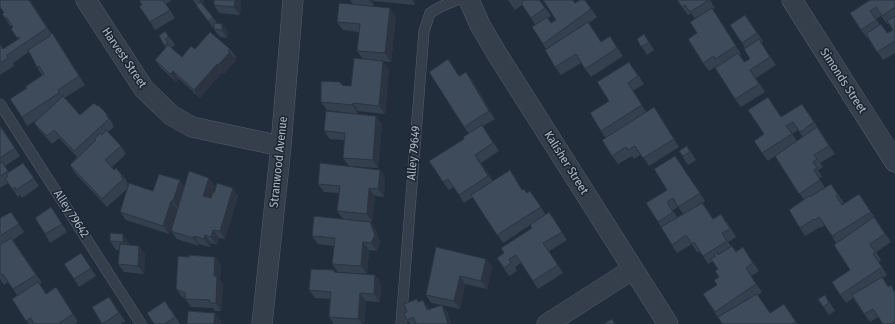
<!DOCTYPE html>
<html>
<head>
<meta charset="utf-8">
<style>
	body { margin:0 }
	canvas { display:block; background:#212d3b }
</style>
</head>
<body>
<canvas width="895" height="324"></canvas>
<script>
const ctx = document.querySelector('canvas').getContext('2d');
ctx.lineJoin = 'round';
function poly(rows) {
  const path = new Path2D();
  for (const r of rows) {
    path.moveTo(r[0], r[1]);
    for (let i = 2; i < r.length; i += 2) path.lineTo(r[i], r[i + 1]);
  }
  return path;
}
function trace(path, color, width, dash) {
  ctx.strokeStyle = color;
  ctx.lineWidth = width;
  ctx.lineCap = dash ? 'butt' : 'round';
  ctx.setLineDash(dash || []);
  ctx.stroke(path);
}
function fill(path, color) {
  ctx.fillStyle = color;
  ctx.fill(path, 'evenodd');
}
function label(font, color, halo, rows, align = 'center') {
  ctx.font = font + ' "Fira Sans Condensed",sans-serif';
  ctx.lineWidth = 3;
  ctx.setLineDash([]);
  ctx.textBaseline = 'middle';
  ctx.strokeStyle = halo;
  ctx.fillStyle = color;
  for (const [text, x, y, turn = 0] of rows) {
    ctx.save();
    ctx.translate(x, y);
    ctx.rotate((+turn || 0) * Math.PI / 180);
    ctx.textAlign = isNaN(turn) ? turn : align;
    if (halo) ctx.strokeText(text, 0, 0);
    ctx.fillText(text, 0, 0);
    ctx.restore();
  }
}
const lane = poly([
	[0,104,141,324],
	[401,324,424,31,430,13,440,7,457,0]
]);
const street = poly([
	[86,0,144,89,171,115,192,127,281,146],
	[469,0,480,25,497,54,668,324],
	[792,0,895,162],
	[262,324,281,146,293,0],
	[547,324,633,269]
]);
trace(lane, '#535c69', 11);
trace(street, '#535c69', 21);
trace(lane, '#353f4c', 10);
trace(street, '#353f4c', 20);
fill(poly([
	[30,0,51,33,58,41,85,85,64,98,80,115,97,106,107,114,112,123,114,127,108,132,121,146,126,154,112,167,114,170,122,175,128,183,127,184,128,186,153,191,180,180,184,187,215,186,213,192,214,193,233,188,238,196,225,239,219,238,217,245,211,243,210,247,199,244,199,246,177,239,171,231,178,209,177,209,169,234,126,220,120,212,127,189,107,207,75,173,70,165,77,157,59,138,52,144,40,131,34,123,38,119,27,126,22,117,27,88,42,75,37,67,29,52,13,63,14,66,0,75,0,44,3,49,18,39,13,27,12,25,10,26,2,14],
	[139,0,172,0,166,4,175,18,155,30,150,22,142,5],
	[193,0,203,0,205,7,217,23,222,24,228,32,227,38,220,37,196,5],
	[241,0,240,15,219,13,214,5],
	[350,0,415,0,415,5,374,1,374,6,396,16,391,62,363,59,357,51,359,32,343,30,337,22,353,4],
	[508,0,540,0,551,16,548,18,551,23,556,20,575,3,585,0,597,17,589,23,601,42,615,44,623,56,591,77,581,63,561,75,555,67,546,49,532,27,535,24,522,5,515,10],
	[677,0,710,0,715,8,712,9,741,54,740,55,745,62,750,59,745,48,742,43,745,15,763,41,761,43,776,65,756,78,765,92,741,107,735,99,719,65,709,71,703,63,697,33,695,19,691,13,688,15],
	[895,0,895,53,883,60,868,37,867,38,861,30,850,13],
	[881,16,887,24,889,23,893,30,888,33,880,25,876,19],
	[165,31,175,45,171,48,182,57,195,49,230,49,236,57,234,58,236,60,224,74,222,72,200,98,179,79,176,82,161,68,155,60,166,48,159,36],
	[644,34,654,50,647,55,637,39],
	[389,69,385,114,358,111,358,114,327,110,321,102,342,85,351,86],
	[635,70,644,84,633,91,646,112,654,107,679,147,649,166,641,154,634,159,632,156,618,164,612,156,605,137,601,131,609,101],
	[460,76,472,80,495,119,483,126,499,151,481,163,493,181,523,190,527,193,530,191,546,215,549,212,567,240,549,251,563,273,538,289,521,263,515,267,517,271,509,276,497,258,504,253,532,228,530,225,503,243,473,197,464,203,454,187,449,190,443,182,469,134,464,127],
	[808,112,835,154,820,163,823,167,818,170,822,177,819,178,825,188,831,184,844,203,842,204,842,205,859,194,880,225,891,242,876,252,881,260,879,262,887,275,883,278,888,286,895,291,895,324,883,324,878,317,870,322,853,298,846,303,840,295,850,270,836,243,825,225,821,228,820,227,805,236,800,228,804,200,775,156,768,161,762,153,764,134,782,117],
	[798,130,803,137,797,141,792,134],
	[382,124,378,168,349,166,343,158,345,140,330,139,324,131],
	[0,125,20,156,5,166,9,172,23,163,39,186,22,198,20,195,18,197,8,183,0,188],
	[687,146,696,160,688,165,679,151],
	[675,156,705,201,703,203,713,219,727,222,736,237,728,242,731,246,736,251,743,247,759,271,751,276,762,292,758,295,770,313,790,312,797,324,722,324,703,294,717,285,719,277,718,269,713,261,708,264,700,251,697,252,692,244,677,253,672,245,658,222,667,190],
	[678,207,683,214,677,217,673,210],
	[380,170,385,178,384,197,375,196,372,222,350,220,370,222,376,230,380,243,377,251,369,250,367,274,338,272,332,264,334,246,318,244,312,236,343,219,337,211,339,193,324,192,318,184],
	[51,207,67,232,50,243,45,234],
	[11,212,24,232,13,240,42,283,40,284,46,293,62,295,78,322,75,324,29,324,12,299,17,295,8,282,4,285,0,279,0,218],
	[110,241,129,242,129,245,145,254,144,274,124,272,118,264,120,250,116,250],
	[81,253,96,276,79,287,74,279],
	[189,257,215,257,221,265,220,280,223,284,221,311,215,311,213,308,191,307,185,298,182,297,176,289],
	[486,259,492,267,487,289,465,284,460,309,442,305,448,313,451,324,410,324,407,320,407,312,419,302,429,308,429,309,442,305,431,303,426,295],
	[334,270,335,273,375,275,381,284,380,302,366,301,364,324,334,324,329,317,330,299,315,298,309,290],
	[825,295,835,311,829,315,818,299],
	[109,297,125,321,120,324,102,324],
	[171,309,180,324,154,324]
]), '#34404e');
fill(poly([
	[29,0,30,0,53,37,47,28],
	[199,0,203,0,205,8],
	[235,0,241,0,240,15,234,7],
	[369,0,374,0,374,6],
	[411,0,415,0,415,5],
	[390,8,396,16,391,62,385,53],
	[712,8,717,17,741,54,736,46],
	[222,24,228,32,227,38,222,30],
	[52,33,58,41,85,85,79,76],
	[230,52,236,60,224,74,218,65],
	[383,61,389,69,385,114,379,106],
	[217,64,222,72,200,98,194,90],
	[173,71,179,79,176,82,170,74],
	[466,72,472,80,495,119,489,111],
	[353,103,358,111,358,114,353,105],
	[654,107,660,115,679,147],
	[376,116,382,124,378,168,373,160],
	[475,155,481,163,494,184,488,176],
	[380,170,385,178,384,197,378,189],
	[209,178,215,186,209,204,203,196],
	[180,180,185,189,179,210,173,201],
	[233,188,238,196,225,239,220,231],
	[369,188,375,196,372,222,367,214],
	[171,201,177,209,169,234,163,226],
	[549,212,555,220,567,240,562,232],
	[874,217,880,225,891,242,885,234],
	[370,222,376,230,380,243,377,251,371,243],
	[213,230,219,238,217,245,211,237],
	[123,234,129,242,128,250,123,242],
	[205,235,211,243,210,247,204,239],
	[194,236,199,244,199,246,193,238],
	[363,242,369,250,367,274,361,266],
	[139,246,145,254,144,274,138,266],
	[215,257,221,265,220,280,223,284,221,311,216,303,214,276],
	[486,259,492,267,487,289,481,281],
	[375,275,381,284,380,302,374,294],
	[460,276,465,284,460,309,454,301],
	[56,287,62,295,78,322,73,314],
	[360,293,366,301,364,324,362,324,358,319],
	[423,300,429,308,432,318,427,310],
	[442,305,448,313,451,324,448,324],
	[215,313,221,321,221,324,214,324]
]), '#2b3440');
const building = poly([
	[0,0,29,0,47,28,7,55,8,58,0,63,0,44,3,49,20,38,19,37,17,38,11,29,13,27,6,17,5,18,2,14,4,13,0,7,0,0],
	[139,0,163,0,170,10,150,22,139,6,142,5,139,0],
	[214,0,235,0,234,7,214,5,214,0],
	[525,0,539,0,545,8,531,18,521,3,525,0],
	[543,0,573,0,575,3,580,0,585,0,591,9,543,44,532,27,547,17,551,23,556,20,543,0],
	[677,0,709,0,690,12,685,5,682,7,677,0],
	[870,0,895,0,895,7,882,16,876,7,870,11,876,20,861,30,850,13,870,0],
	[200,2,213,17,208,21,196,5,200,2],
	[339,3,390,8,385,53,357,51,360,24,337,22,339,3],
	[712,8,736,46,715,59,714,56,703,63,688,39,697,33,690,22,712,8],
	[745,15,757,33,742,43,730,25,745,15],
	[895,16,895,41,877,52,866,34,881,24,887,33,893,30,887,21,895,16],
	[588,22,601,42,610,36,617,48,585,69,576,54,555,67,545,50,588,22],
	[214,23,222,24,222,30,214,29,214,23],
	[165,31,169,37,165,39,168,43,164,45,159,36,165,31],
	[210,32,230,49,228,51,230,52,218,65,217,64,194,90,173,71,170,74,155,60,168,45,182,57,191,46,195,49,210,32],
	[52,33,79,76,58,90,59,93,22,117,10,99,27,88,25,87,44,74,39,66,37,67,28,50,50,36,49,35,52,33],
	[644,34,649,42,641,47,637,39,644,34],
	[759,39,770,57,750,70,759,84,735,99,715,68,738,53,744,62,750,59,744,49,759,39],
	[354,58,383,61,379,106,353,103,353,105,321,102,321,81,340,82,342,85,351,86,354,58],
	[448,59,459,76,466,72,489,111,464,127,429,72,448,59],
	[629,62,638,76,628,83,642,105,601,131,590,113,609,101,597,82,629,62],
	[63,96,80,115,94,103,97,106,98,105,107,114,106,115,109,119,74,151,54,130,47,136,34,123,63,96],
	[768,97,781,117,802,104,814,122,800,132,793,122,786,126,792,134,762,153,754,141,764,134,748,110,768,97],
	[654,107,674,139,643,158,635,146,628,150,626,147,612,156,602,140,654,107],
	[326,111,376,116,373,160,343,158,345,133,324,131,326,111],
	[482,125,493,143,475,155,488,176,459,195,448,179,443,182,429,161,464,139,463,137,482,125],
	[0,126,15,148,0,158,0,126],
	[817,127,829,146,814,155,817,159,813,162,817,168,814,170,820,180,799,194,775,156,817,127],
	[106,130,121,146,105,160,114,170,116,168,122,175,121,176,123,179,102,199,70,165,96,140,94,139,100,133,102,135,106,130],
	[687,146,690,152,683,156,679,151,687,146],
	[675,156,700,193,678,207,673,198,667,202,673,212,658,222,646,203,667,190,654,169,675,156],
	[2,162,8,171,0,176,0,163,2,162],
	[23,163,34,178,16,190,15,187,12,189,5,178,8,176,6,174,23,163],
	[320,163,380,170,378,189,369,188,367,214,337,211,340,186,318,184,320,163],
	[510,170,522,190,524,189,527,193,530,191,541,207,497,235,471,195,510,170],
	[189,171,209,178,203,196,211,198,213,192,214,193,217,183,233,188,220,231,213,230,211,237,205,235,204,239,194,236,193,238,171,231,189,171],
	[159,174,180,180,173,201,171,201,163,226,120,212,129,183,153,191,159,174],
	[831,184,838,195,836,196,842,205,859,194,871,212,832,236,819,217,815,220,814,219,800,228,789,210,809,196,810,197,831,184],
	[702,203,713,219,721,214,730,229,722,233,727,241,703,256,694,242,692,244,686,235,672,245,661,227,702,203],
	[51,207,62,224,45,234,35,218,51,207],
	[11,212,19,224,0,236,0,218,11,212],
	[549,212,562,232,543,243,558,265,533,281,516,255,509,259,511,263,504,268,497,258,504,253,501,248,532,228,530,225,549,212],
	[314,216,370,222,375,235,371,243,363,242,361,266,332,264,335,238,312,236,314,216],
	[874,217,885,234,870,244,875,252,873,254,882,267,840,295,832,282,850,270,834,245,874,217],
	[110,233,123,234,123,242,110,241,110,233],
	[11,238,36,275,13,289,3,274,0,275,0,245,11,238],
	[120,244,139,246,138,266,118,264,120,244],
	[732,246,736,252,743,247,753,263,746,268,756,284,715,312,703,294,717,285,714,280,719,277,715,271,718,269,711,259,716,256,714,254,717,252,718,255,732,246],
	[436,247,486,259,481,281,460,276,454,301,426,295,436,247],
	[81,253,91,268,74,279,64,264,81,253],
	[189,255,215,257,214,276,217,276,216,303,210,303,210,300,185,299,185,293,176,289,178,256,189,257,189,255],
	[311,269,334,270,334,272,375,275,374,294,360,293,358,319,329,317,331,292,309,290,311,269],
	[882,277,888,287,891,285,894,291,895,291,895,322,891,324,883,324,873,309,864,314,852,295,882,277],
	[38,282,46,294,56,287,73,314,58,324,34,324,31,318,26,321,12,299,38,282],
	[757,294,770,313,784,304,796,322,792,324,722,324,718,317,757,294],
	[825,295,829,303,823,307,818,299,825,295],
	[109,297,119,313,102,324,92,307,109,297],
	[417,299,418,302,423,300,427,310,442,305,448,324,416,324,413,317,407,320,404,313,407,312,404,304,417,299],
	[165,301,175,317,165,324,154,324,147,313,165,301],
	[188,311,215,313,214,324,187,324,188,311],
	[612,319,615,324,603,324,612,319]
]);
fill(building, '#3d4b5b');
trace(building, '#2b3440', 1);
label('12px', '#b0b9c7', '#1a2430', [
	["Harvest Street",124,58,56],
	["Simonds Street",843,81,57],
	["Alley 79649",414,153,-85],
	["Stranwood Avenue",279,162,-84],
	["Kalisher Street",566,163,58],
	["Alley 79642",71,214,57]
]);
</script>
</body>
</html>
